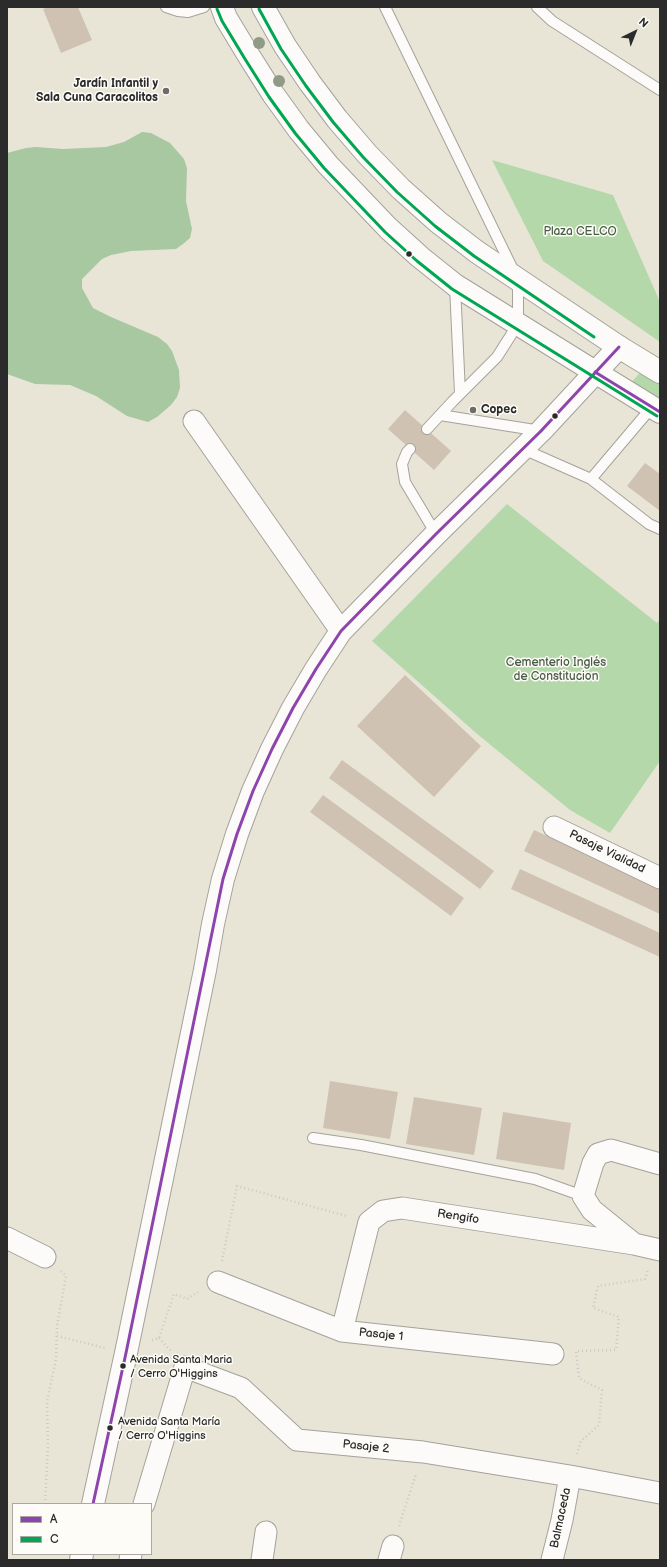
<!DOCTYPE html>
<html>
<head>
<meta charset="utf-8">
<style>
	body { margin:0 }
	#map { position:relative; width:667px; height:1567px; overflow:hidden; background:#e8e5d7; font-family:"Balsamiq Sans",sans-serif }
	canvas { display:block }
	.frame { position:absolute; inset:0; border:8px solid #2b2b2b; pointer-events:none }
	.legend { position:absolute; left:12px; top:1503px; width:140px; height:52px; box-sizing:border-box; background:#fdfcf7; border:1px solid #a9a8a5; margin:0; padding:5px 7px; list-style:none; font-size:12px; color:#2b2b2b }
	.legend li { display:flex; align-items:center; gap:8px; height:20px }
	.legend b { width:20px; border:1px solid #a9a8a5 }
	.north { position:absolute; left:615px; top:12px; width:40px; height:40px; -webkit-text-stroke:3px #fdfcf7; paint-order:stroke; rotate:43deg; font-size:11px; font-weight:700; line-height:16px; text-align:center; color:#2b2b2b }
	.north::after { content:''; display:block; margin:auto; width:14px; height:18px; background:#2b2b2b; clip-path:polygon(50% 0,100% 100%,50% 72%,0 100%) }
</style>
</head>
<body>
<div id="map">
<canvas width="667" height="1567"></canvas>
<div class="frame"></div>
<ul class="legend">
<li><b style="height:5px;background:#8e44ad"></b>A</li>
<li><b style="height:5px;background:#00a651"></b>C</li>
</ul>
<div class="north">N</div>
</div>
<script>
const ctx = document.querySelector('canvas').getContext('2d');
ctx.lineJoin = 'round';
function fill(path, color) {
  ctx.fillStyle = color;
  ctx.fill(path, 'evenodd');
}
function poly(rows) {
  const path = new Path2D();
  for (const r of rows) {
    path.moveTo(r[0], r[1]);
    for (let i = 2; i < r.length; i += 2) path.lineTo(r[i], r[i + 1]);
  }
  return path;
}
function trace(path, color, width, dash) {
  ctx.strokeStyle = color;
  ctx.lineWidth = width;
  ctx.lineCap = dash ? 'butt' : 'round';
  ctx.setLineDash(dash || []);
  ctx.stroke(path);
}
function label(font, color, halo, rows, align = 'center') {
  ctx.font = font + ' "Balsamiq Sans",sans-serif';
  ctx.lineWidth = 3;
  ctx.setLineDash([]);
  ctx.textBaseline = 'middle';
  ctx.strokeStyle = halo;
  ctx.fillStyle = color;
  for (const [text, x, y, turn = 0] of rows) {
    ctx.save();
    ctx.translate(x, y);
    ctx.rotate((+turn || 0) * Math.PI / 180);
    ctx.textAlign = isNaN(turn) ? turn : align;
    if (halo) ctx.strokeText(text, 0, 0);
    ctx.fillText(text, 0, 0);
    ctx.restore();
  }
}
fill(poly([
	[492,160,613,195,660,302,660,342,543,261],
	[644,368,660,377,660,404,629,385],
	[507,504,657,623,660,619,660,761,610,833,570,810,476,733,372,641]
]), '#b5d8aa');
fill(poly([
	[142,132,151,133,170,143,184,159,187,168,186,201,192,229,190,238,183,244,176,249,131,251,111,255,102,259,82,279,82,288,93,308,111,317,158,337,167,344,172,351,179,370,180,388,177,397,171,405,157,417,148,422,127,416,96,396,70,385,35,384,7,374,7,153,26,148,36,147,63,149,106,147,124,142]
]), '#a7c8a0');
fill(poly([
	[48,7,78,7,92,40,61,53,43,9],
	[405,410,451,451,434,470,388,429],
	[645,463,660,474,660,511,627,486],
	[405,675,481,746,434,797,357,726],
	[342,760,494,871,480,889,329,778],
	[323,795,464,898,451,916,310,812],
	[534,830,660,888,660,914,524,851],
	[520,869,660,933,660,957,511,889],
	[330,1081,398,1092,390,1139,323,1128],
	[414,1097,482,1108,474,1155,406,1144],
	[503,1112,571,1123,564,1170,496,1159]
]), '#cfc2b2');
const service = poly([
	[166,7,178,11,188,12,204,7],
	[385,7,518,280,518,324,497,357,453,401,427,429],
	[537,7,552,21,660,90],
	[455,286,460,393],
	[440,415,541,431],
	[410,449,407,452,402,464,405,482,436,534],
	[523,449,591,479,649,524,660,529],
	[591,479,652,407],
	[313,1138,361,1145,535,1179,583,1196]
]);
const minor = poly([
	[194,421,341,631],
	[554,827,660,878],
	[7,1238,45,1257],
	[634,1244,592,1210,583,1196,593,1163,598,1154,611,1150,660,1164],
	[218,1282,342,1331,553,1354],
	[342,1331,369,1222,383,1211,402,1208,634,1244,660,1250],
	[144,1504,185,1367,241,1388,297,1440,423,1452,570,1476,660,1493],
	[130,1560,131,1554],
	[262,1560,266,1532],
	[389,1560,393,1546],
	[552,1560,562,1520,570,1476]
]);
const tertiary = poly([
	[222,7,226,18,249,56,273,94,299,130,328,165,388,228,420,257,455,285,595,372],
	[263,7,285,46,310,83,337,119,367,154,401,189,438,222,477,252,619,347]
]);
const secondary = poly([
	[619,347,660,372],
	[595,372,660,412]
]);
const primary = poly([
	[93,1504,126,1353,205,970,213,924,223,879,237,834,253,791,272,749,293,708,316,669,341,631,436,534,541,431,619,347],
	[81,1560,82,1554]
]);
trace(service, '#a4a29a', 12);
trace(minor, '#a4a29a', 23);
trace(tertiary, '#a4a29a', 24);
trace(secondary, '#a4a29a', 24);
trace(primary, '#a4a29a', 24);
trace(poly([
	[222,1261,237,1186,347,1216],
	[57,1336,105,1348],
	[159,1338,171,1351],
	[152,1340,159,1338,174,1294,187,1299,198,1292],
	[577,1454,581,1441,599,1425,602,1390,579,1378,576,1351,616,1350,619,1317,593,1308,598,1286,645,1279,648,1270],
	[45,1504,48,1446,47,1402,56,1359,57,1326,66,1276,61,1271],
	[399,1526,416,1474]
]), '#c9c9c5', 2.5, [1, 3]);
trace(service, '#fcfbf9', 10);
trace(minor, '#fcfbf9', 21);
trace(tertiary, '#fcfbf9', 22);
trace(secondary, '#fcfbf9', 22);
trace(primary, '#fcfbf9', 22);
trace(poly([
	[595,372,660,412],
	[93,1504,126,1353,223,879,237,834,253,791,272,749,293,708,316,669,341,631,436,534,541,431,619,347]
]), '#8e44ad', 3);
trace(poly([
	[217,9,222,21,245,59,269,97,295,133,324,168,385,232,417,261,452,289,657,416],
	[259,9,281,49,306,86,333,122,363,157,397,192,435,226,474,256,594,337]
]), '#00a651', 3);
ctx.fillStyle = '#909a87';
for (const [x, y] of [
	[259,43],
	[279,81]
]) {
  ctx.beginPath();
  ctx.arc(x, y, 6, 0, 2 * Math.PI);
  ctx.fill();
}
for (const [x, y, r, color] of [
	[166,91,4,"#6d6c67"],
	[409,254,3.5,"#2b2b2b"],
	[473,410,4,"#6d6c67"],
	[555,416,3.5,"#2b2b2b"],
	[123,1366,3.5,"#2b2b2b"],
	[110,1428,3.5,"#2b2b2b"]
]) {
  const dot = new Path2D();
  dot.arc(x, y, r, 0, 2 * Math.PI);
  ctx.fillStyle = color;
  ctx.fill(dot);
  trace(dot, '#fdfcf7', 1.5);
}
label('11px', '#2b2b2b', '#fdfcf7', [
	["Avenida Santa Maria",130,1360],
	["/ Cerro O'Higgins",130,1374],
	["Avenida Santa María",118,1422],
	["/ Cerro O'Higgins",118,1436]
], 'left');
label('bold 12px', '#2b2b2b', '#fdfcf7', [
	["Jardín Infantil y",158,84],
	["Sala Cuna Caracolitos",158,98],
	["Copec",481,410,"left"]
], 'right');
label('12px', '#485c46', '#fdfcf7', [
	["Plaza CELCO",580,232],
	["Cementerio Inglés",556,663],
	["de Constitucion",556,677]
]);
label('12px', '#2b2b2b', '#fdfcf7', [
	["Pasaje Vialidad",607,852,26],
	["Rengifo",458,1217,9],
	["Pasaje 1",381,1335,6],
	["Pasaje 2",366,1447,6],
	["Balmaceda",561,1518,-78]
]);
</script>
</body>
</html>
